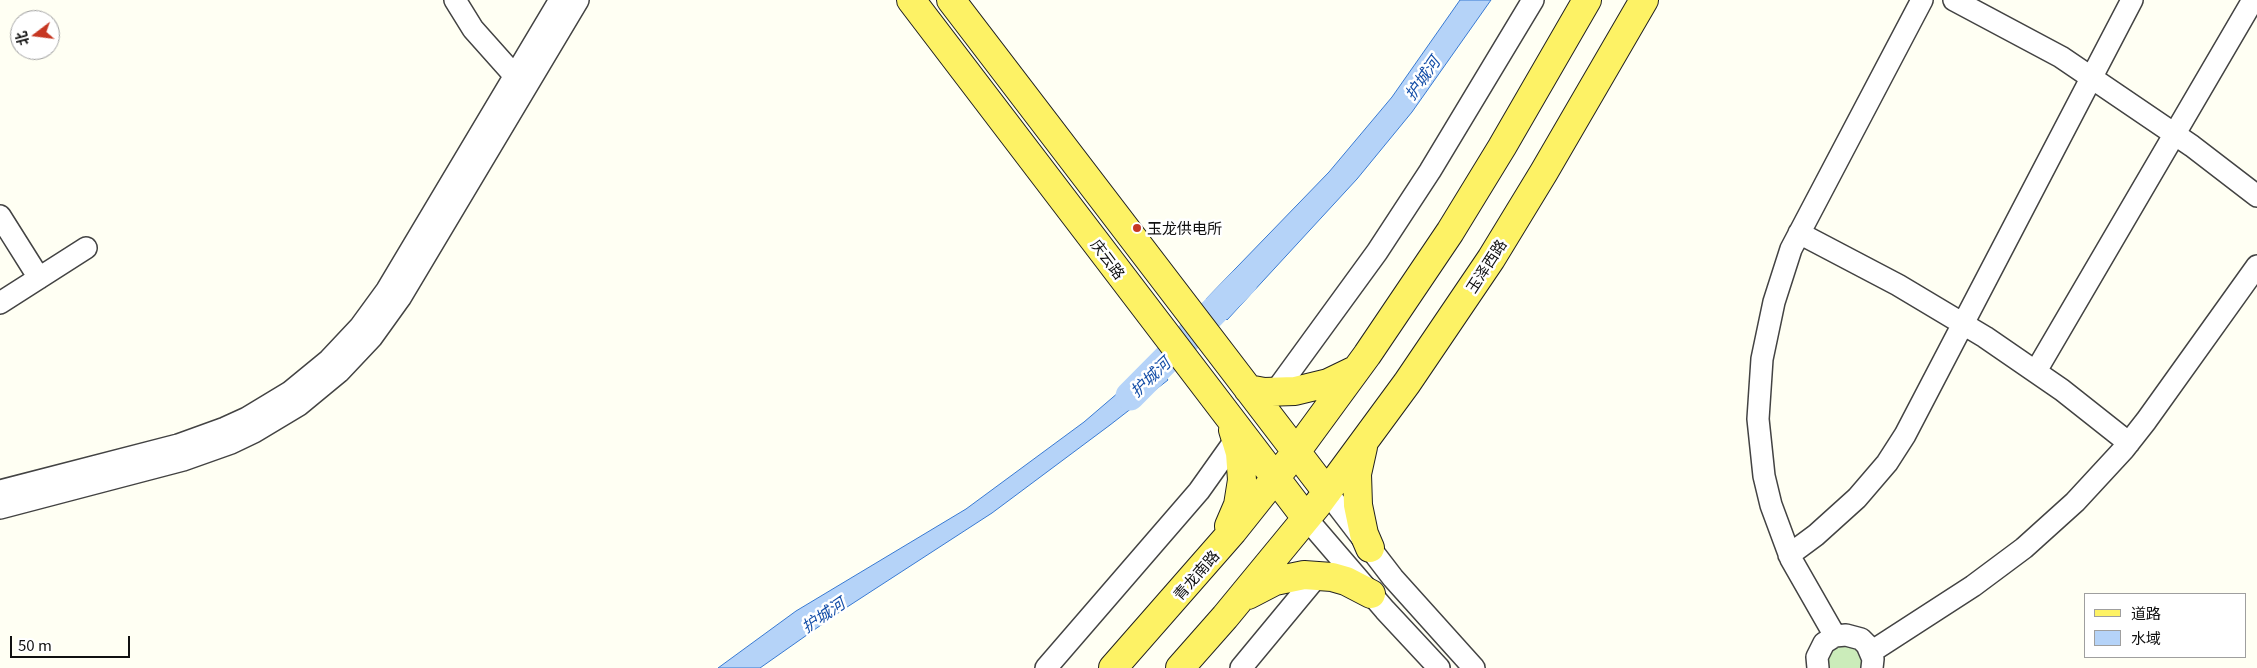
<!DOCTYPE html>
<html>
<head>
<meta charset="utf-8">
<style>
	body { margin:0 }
	#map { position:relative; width:2257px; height:668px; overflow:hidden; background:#fffff3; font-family:Georgia,"Noto Sans SC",serif }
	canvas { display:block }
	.legend { position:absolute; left:2084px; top:593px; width:162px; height:65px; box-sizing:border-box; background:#fff; border:1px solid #9f9f9f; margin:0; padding:6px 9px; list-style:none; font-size:15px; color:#101010 }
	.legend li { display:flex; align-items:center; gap:10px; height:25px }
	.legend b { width:25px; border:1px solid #9f9f9f }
	.north { position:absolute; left:10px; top:10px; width:50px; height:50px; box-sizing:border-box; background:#fff; border:1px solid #9f9f9f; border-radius:50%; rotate:255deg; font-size:14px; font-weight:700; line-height:20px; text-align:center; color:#101010 }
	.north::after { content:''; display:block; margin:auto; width:18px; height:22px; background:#c63722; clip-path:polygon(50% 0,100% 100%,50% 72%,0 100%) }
	.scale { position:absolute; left:10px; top:636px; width:120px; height:22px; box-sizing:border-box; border:2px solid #101010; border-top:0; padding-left:6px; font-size:15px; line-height:18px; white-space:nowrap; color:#101010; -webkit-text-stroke:4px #fff; paint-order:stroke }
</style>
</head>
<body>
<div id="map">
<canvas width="2257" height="668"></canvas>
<ul class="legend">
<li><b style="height:6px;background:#fdf265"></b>道路</li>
<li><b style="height:14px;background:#b5d3f8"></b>水域</li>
</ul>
<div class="north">北</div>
<div class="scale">50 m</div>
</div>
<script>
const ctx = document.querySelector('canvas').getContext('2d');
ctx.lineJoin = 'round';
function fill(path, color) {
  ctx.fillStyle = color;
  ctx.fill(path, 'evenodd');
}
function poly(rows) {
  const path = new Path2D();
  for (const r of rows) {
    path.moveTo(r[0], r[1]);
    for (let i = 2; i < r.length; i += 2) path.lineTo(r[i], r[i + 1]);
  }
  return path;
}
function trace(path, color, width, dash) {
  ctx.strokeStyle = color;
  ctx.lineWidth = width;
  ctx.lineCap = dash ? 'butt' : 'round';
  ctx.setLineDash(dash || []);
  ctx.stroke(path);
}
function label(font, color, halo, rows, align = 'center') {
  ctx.font = font + ' Georgia,"Noto Sans SC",serif';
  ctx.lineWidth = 5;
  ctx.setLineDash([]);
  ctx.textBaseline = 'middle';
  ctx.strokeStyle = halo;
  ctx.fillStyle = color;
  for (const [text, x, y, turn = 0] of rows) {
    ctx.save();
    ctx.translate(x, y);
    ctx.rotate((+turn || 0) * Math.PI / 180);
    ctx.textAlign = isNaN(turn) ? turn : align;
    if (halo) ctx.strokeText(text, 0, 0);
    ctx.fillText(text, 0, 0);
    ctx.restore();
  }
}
fill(poly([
	[1843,644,1856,647,1863,659,1862,668,1828,668,1827,659,1832,649]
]), '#cbecba');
const water = poly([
	[1460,0,1491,0,1412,112,1357,179,1227,320,1206,299,1329,172,1392,97,1460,0],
	[1154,362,1168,380,1110,425,992,513,841,611,760,668,718,668,796,611,966,509,1084,422,1154,362]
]);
fill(water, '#b5d3f8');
trace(water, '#397ad2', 1);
trace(poly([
	[1130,396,1243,282]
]), '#b5d3f8', 29);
const minor = poly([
	[455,0,473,29,514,75],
	[1954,0,2061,57,2192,146,2257,196],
	[0,216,39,278],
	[1799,233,1898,285,1985,337,2062,390,2129,443],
	[0,303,86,248],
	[2036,371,2253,0],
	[1275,392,1377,252,1430,171,1533,0],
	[0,491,178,445,225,428,247,418,290,392,329,360,360,327,387,290,560,0],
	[1327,492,1393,578,1474,668],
	[0,508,183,460,231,443,254,432,299,405,339,372,372,337,400,298,578,0],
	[1306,518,1385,610,1439,668],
	[1789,555,1816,535,1857,498,1887,463,1905,435,2132,0],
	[1835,636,1791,559,1771,505,1764,476,1758,419,1762,359,1774,302,1791,249,1922,0],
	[1871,652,1973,586,2024,548,2075,502,2124,449,2146,421,2257,266],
	[1046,668,1199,491,1236,439],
	[1241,668,1318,575],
	[1818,668,1817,657,1824,643,1835,636,1846,635,1861,639,1867,645,1873,659,1872,668]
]);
const major = poly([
	[911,0,1306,518],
	[951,0,1327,492],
	[1248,389,1264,392,1295,391,1328,383,1355,370],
	[1363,447,1357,474,1358,505,1364,534,1370,548],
	[1229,526,1238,505,1242,480,1240,453,1233,430],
	[1248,595,1275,581,1304,575,1332,577,1346,581,1371,594],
	[1113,668,1233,531,1296,452,1367,355,1450,232,1502,147,1587,0],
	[1180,668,1225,617,1318,504,1407,383,1491,259,1544,172,1644,0]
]);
trace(minor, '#434343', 24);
trace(major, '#212121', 30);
trace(minor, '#fff', 21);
trace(major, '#fdf265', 28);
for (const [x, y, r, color] of [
	[1137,228,5,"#c63722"]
]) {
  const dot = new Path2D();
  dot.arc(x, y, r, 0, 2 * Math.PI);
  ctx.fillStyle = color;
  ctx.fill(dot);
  trace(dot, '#fff', 2);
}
label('15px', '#101010', '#fff', [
	["玉龙供电所",1147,228]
], 'left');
label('15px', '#101010', '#fff', [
	["庆云路",1108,259,53],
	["玉泽西路",1486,266,-57],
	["青龙南路",1196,575,-49]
]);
label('italic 16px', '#134da7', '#fff', [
	["护城河",1422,78,-55],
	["护城河",1150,377,-44],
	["护城河",823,615,-34]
]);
</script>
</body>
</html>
